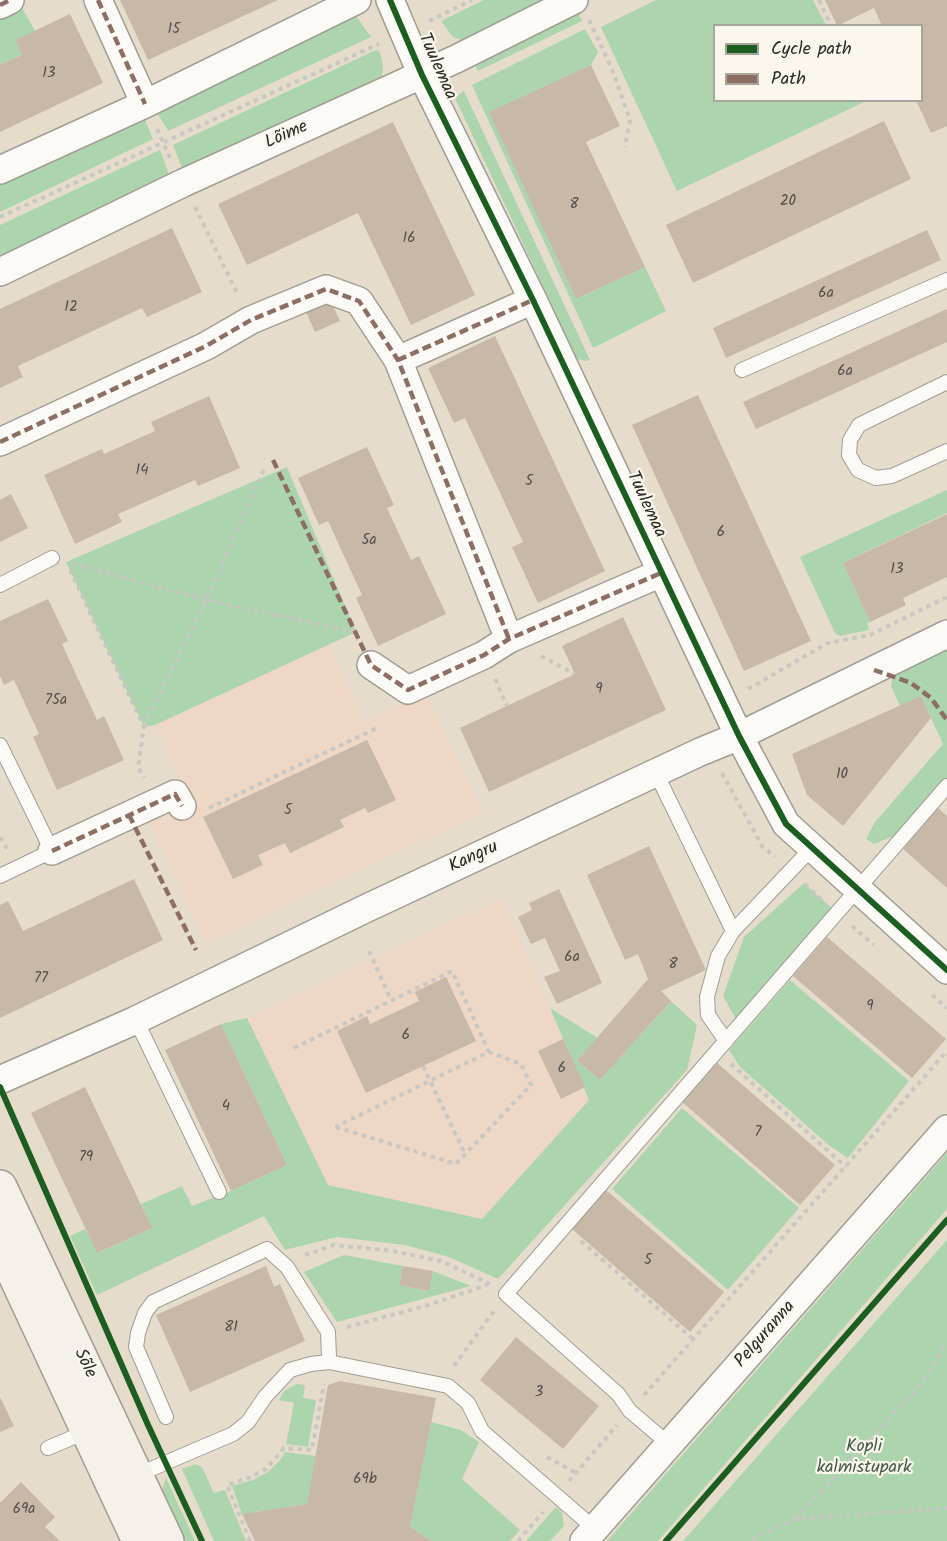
<!DOCTYPE html>
<html>
<head>
<meta charset="utf-8">
<style>
	body { margin:0 }
	#map { position:relative; width:947px; height:1541px; overflow:hidden; background:#e6dccc; font-family:Kalam,sans-serif }
	canvas { display:block }
	.legend { position:absolute; left:713px; top:24px; width:210px; height:78px; box-sizing:border-box; background:#fbf7ec; border:2px solid #a8a59f; margin:0; padding:8px 10px; list-style:none; font-size:18px; color:#2b2b2b }
	.legend li { display:flex; align-items:center; gap:12px; height:30px }
	.legend b { width:30px; border:2px solid #a8a59f }
</style>
</head>
<body>
<div id="map">
<canvas width="947" height="1541"></canvas>
<ul class="legend">
<li><b style="height:8px;background:#1b5e20"></b>Cycle path</li>
<li><b style="height:8px;background:#8d6e63"></b>Path</li>
</ul>
</div>
<script>
const ctx = document.querySelector('canvas').getContext('2d');
ctx.lineJoin = 'round';
function fill(path, color) {
  ctx.fillStyle = color;
  ctx.fill(path, 'evenodd');
}
function poly(rows) {
  const path = new Path2D();
  for (const r of rows) {
    path.moveTo(r[0], r[1]);
    for (let i = 2; i < r.length; i += 2) path.lineTo(r[i], r[i + 1]);
  }
  return path;
}
function trace(path, color, width, dash) {
  ctx.strokeStyle = color;
  ctx.lineWidth = width;
  ctx.lineCap = dash ? 'butt' : 'round';
  ctx.setLineDash(dash || []);
  ctx.stroke(path);
}
function label(font, color, halo, rows, align = 'center') {
  ctx.font = font + ' Kalam,sans-serif';
  ctx.lineWidth = 4.5;
  ctx.setLineDash([]);
  ctx.textBaseline = 'middle';
  ctx.strokeStyle = halo;
  ctx.fillStyle = color;
  for (const [text, x, y, turn = 0] of rows) {
    ctx.save();
    ctx.translate(x, y);
    ctx.rotate((+turn || 0) * Math.PI / 180);
    ctx.textAlign = isNaN(turn) ? turn : align;
    if (halo) ctx.strokeText(text, 0, 0);
    ctx.fillText(text, 0, 0);
    ctx.restore();
  }
}
fill(poly([
	[328,644,364,722,426,693,483,812,206,943,149,822,191,801,155,725],
	[502,898,589,1100,482,1219,328,1185,247,1018]
]), '#eed7c5');
fill(poly([
	[484,0,547,0,462,40,453,37,441,21],
	[656,0,813,0,826,25,714,26,714,100,863,100,864,102,677,191,601,27],
	[19,2,35,31,15,40,22,55,0,65,0,11],
	[577,10,582,21,478,71,473,61],
	[356,16,371,37,168,131,156,111],
	[585,29,598,52,591,65,490,112,576,299,645,267,666,311,593,348,472,85],
	[376,50,380,52,383,66,382,76,183,170,173,145],
	[464,91,590,360,585,361,577,359,455,98],
	[144,117,153,139,0,212,0,184],
	[160,150,170,177,0,256,0,225],
	[287,467,356,632,155,725,144,727,66,562],
	[947,490,947,513,843,563,870,622,867,623,869,630,840,636,835,633,800,557],
	[947,646,947,780,901,833,874,844,866,839,875,822,943,744,921,696,900,706,891,686,893,676,902,666],
	[804,883,837,913,739,1025,723,996,744,937],
	[790,980,909,1081,848,1158,830,1146,740,1067,729,1050],
	[671,1001,697,1025,687,1070,498,1279,449,1257,405,1245,337,1237,285,1250,264,1216,97,1295,70,1236,85,1229,98,1253,151,1228,141,1204,182,1186,192,1206,231,1191,287,1165,221,1024,247,1018,328,1185,482,1219,589,1100,550,1008,598,1038,577,1061,600,1080],
	[682,1108,799,1208,728,1290,612,1189],
	[947,1153,947,1209,658,1541,607,1541],
	[947,1240,947,1541,683,1541],
	[344,1255,403,1266,399,1285,428,1291,433,1271,471,1286,337,1322,304,1272],
	[297,1384,305,1385,303,1398,316,1400,308,1447,286,1444,294,1403,279,1400,284,1391],
	[431,1422,461,1430,479,1442,462,1479,520,1530,510,1541,432,1541,410,1527],
	[285,1452,316,1456,307,1504,242,1514,232,1486,253,1480,268,1472,281,1459],
	[195,1464,202,1467,214,1493,225,1490,246,1541,214,1541,182,1469],
	[166,1478,195,1541,182,1541,164,1503,162,1490],
	[556,1507,562,1512,564,1526,550,1541,526,1541]
]), '#acd5ad');
fill(poly([
	[120,0,278,0,148,60],
	[825,0,947,0,947,126,931,133,916,100,922,100,922,26,882,26,874,8,837,26],
	[70,14,103,83,0,132,0,65,22,55,15,40],
	[591,65,620,126,586,142,645,267,576,299,489,112],
	[884,121,911,179,693,283,666,225],
	[393,122,475,295,411,325,358,213,247,265,218,204],
	[172,228,202,292,147,317,142,308,18,366,23,377,0,388,0,309],
	[927,230,941,260,726,358,713,328],
	[330,300,340,321,315,332,306,312],
	[947,309,947,342,756,429,743,402],
	[495,336,605,571,538,603,512,547,523,542,465,418,454,423,428,368],
	[698,395,811,641,744,671,632,425],
	[209,396,240,468,198,486,195,480,118,514,122,522,75,544,44,475,102,449,104,454,155,431,151,422],
	[367,447,394,505,387,508,411,560,419,556,446,614,378,646,356,598,362,595,328,521,319,525,298,478],
	[11,494,28,528,0,542,0,500],
	[947,514,947,577,903,598,906,605,870,622,843,563],
	[48,599,68,641,62,644,97,720,104,716,124,760,57,790,33,737,39,734,14,680,4,685,0,676,0,621],
	[623,617,666,710,489,792,460,728,575,674,562,646],
	[921,696,931,718,843,826,807,795,792,754],
	[367,740,396,800,368,813,365,808,340,820,344,827,290,853,285,843,258,855,263,865,233,879,203,817],
	[938,808,947,816,947,888,903,849],
	[649,846,706,970,661,991,671,1001,600,1080,577,1061,648,979,638,954,625,960,587,875],
	[134,879,163,940,0,1018,0,905,8,901,23,931],
	[559,889,602,983,557,1004,544,977,560,971,545,938,531,944,518,917,532,910,529,903],
	[827,937,946,1039,912,1078,793,976],
	[446,977,476,1041,366,1093,337,1031,367,1016,370,1024,419,1001,415,992],
	[221,1024,287,1165,231,1191,165,1050],
	[563,1039,585,1087,561,1099,538,1051],
	[716,1062,835,1165,800,1205,681,1101],
	[85,1087,152,1228,97,1253,31,1113],
	[606,1190,724,1292,690,1332,572,1229],
	[266,1266,274,1287,280,1284,305,1341,190,1392,156,1315],
	[403,1266,433,1271,429,1291,399,1285],
	[516,1337,599,1406,563,1449,480,1380],
	[340,1381,436,1398,410,1527,432,1541,255,1541,242,1514,307,1504,328,1385],
	[0,1397,14,1426,0,1432],
	[21,1482,55,1517,45,1527,60,1541,0,1541,0,1503]
]), '#c8b8a8');
const service = poly([
	[742,370,947,280],
	[947,382,859,425,850,440,849,455,858,470,876,478,892,476,947,451],
	[0,585,52,558],
	[0,745,52,851,0,876],
	[656,773,733,931],
	[136,1020,219,1192],
	[726,1041,708,1015,707,997,718,956,733,931,812,848],
	[166,1417,136,1347,138,1333,145,1313,153,1302,267,1249,287,1267,328,1332,329,1357],
	[670,1445,630,1411,618,1394,506,1294,947,786],
	[48,1448,88,1431],
	[137,1475,233,1434,248,1422,265,1397,290,1370,311,1364,329,1362,448,1386,468,1403,482,1431,595,1529]
]);
const minor = poly([
	[98,0,145,104],
	[390,0,422,75,533,300,739,736,786,824,947,970],
	[0,5,10,0],
	[0,170,145,104,357,0],
	[0,272,183,183,456,59,574,0],
	[398,360,533,300],
	[0,442,206,346,251,320,326,289,359,301,398,360,509,639],
	[371,665,408,690,484,655,509,639,661,573],
	[52,851,175,794,182,806],
	[0,1080,136,1020,367,908,700,752,739,736,947,634],
	[584,1541,947,1129]
]);
const secondary = poly([
	[0,1187,167,1541],
	[0,1243,139,1541]
]);
trace(service, '#a29d93', 16);
trace(minor, '#a29d93', 30);
trace(secondary, '#a29d93', 36);
trace(poly([
	[819,0,831,26],
	[589,20,612,69,630,120,625,147],
	[429,21,472,0],
	[157,129,170,158],
	[195,207,238,295],
	[0,217,379,44],
	[71,563,206,600,356,632],
	[70,570,144,727,138,767,144,778],
	[541,656,575,674],
	[495,679,507,706],
	[748,689,828,643,870,635,947,597],
	[144,727,206,600,265,467],
	[722,773,762,846,775,857],
	[209,808,379,727],
	[0,837,7,849],
	[805,884,822,900],
	[852,926,874,945],
	[369,951,391,1000],
	[932,995,947,1008],
	[294,1048,452,971,489,1052,335,1127],
	[731,1064,846,1167],
	[423,1066,465,1154],
	[8,1104,114,1348],
	[336,1127,456,1164,531,1085,521,1064,489,1052],
	[581,1241,693,1339],
	[305,1255,334,1245,393,1251,441,1261,490,1284],
	[347,1327,425,1306,487,1285],
	[454,1366,494,1311],
	[644,1395,947,1051],
	[547,1457,576,1473],
	[569,1481,617,1425],
	[795,1519,918,1388,947,1342],
	[250,1541,227,1485,251,1477,266,1469,284,1448,312,1450,324,1384],
	[518,1541,543,1512],
	[753,1541,756,1537,795,1519,947,1508]
]), '#c9c7c3', 4, [4.5, 4.5]);
trace(service, '#fbfaf7', 14);
trace(minor, '#fbfaf7', 27);
trace(secondary, '#f5f0ea', 33);
trace(poly([
	[98,0,145,104],
	[0,5,10,0],
	[398,360,533,300],
	[0,442,206,346,251,320,326,289,359,301,398,360,509,639],
	[273,460,371,665,408,690,484,655,509,639,661,573],
	[874,670,911,683,931,698,947,720],
	[129,815,196,950],
	[52,851,175,794,182,806]
]), '#8d6e63', 4.5, [9, 4.5]);
trace(poly([
	[390,0,422,75,533,300,739,736,786,824,947,970],
	[0,1087,148,1425,202,1541],
	[666,1541,947,1220]
]), '#1b5e20', 6);
label('15px', '#524e4a', null, [
	["15",174,30],
	["13",49,74],
	["20",788,202],
	["8",574,205],
	["16",409,239],
	["6a",826,294],
	["12",71,308],
	["6a",845,372],
	["14",142,471],
	["5",529,482],
	["6",721,533],
	["5a",369,541],
	["13",897,570],
	["9",599,690],
	["75a",56,701],
	["10",842,775],
	["5",288,811],
	["6a",572,958],
	["8",673,965],
	["77",41,979],
	["9",870,1007],
	["6",406,1036],
	["6",562,1069],
	["4",226,1107],
	["7",758,1133],
	["79",86,1158],
	["5",648,1261],
	["81",231,1328],
	["3",539,1393],
	["69b",365,1480],
	["69a",24,1510]
]);
label('18px', '#2b2b2b', '#fbf7ec', [
	["Tuulemaa",436,67,66],
	["Lõime",287,136,-24],
	["Tuulemaa",645,505,65],
	["Kangru",474,858,-25],
	["Pelguranna",766,1335,-49],
	["Sõle",84,1364,64]
]);
label('18px', '#435d4a', '#fbf7ec', [
	["Kopli",864,1448],
	["kalmistupark",864,1469]
]);
</script>
</body>
</html>
